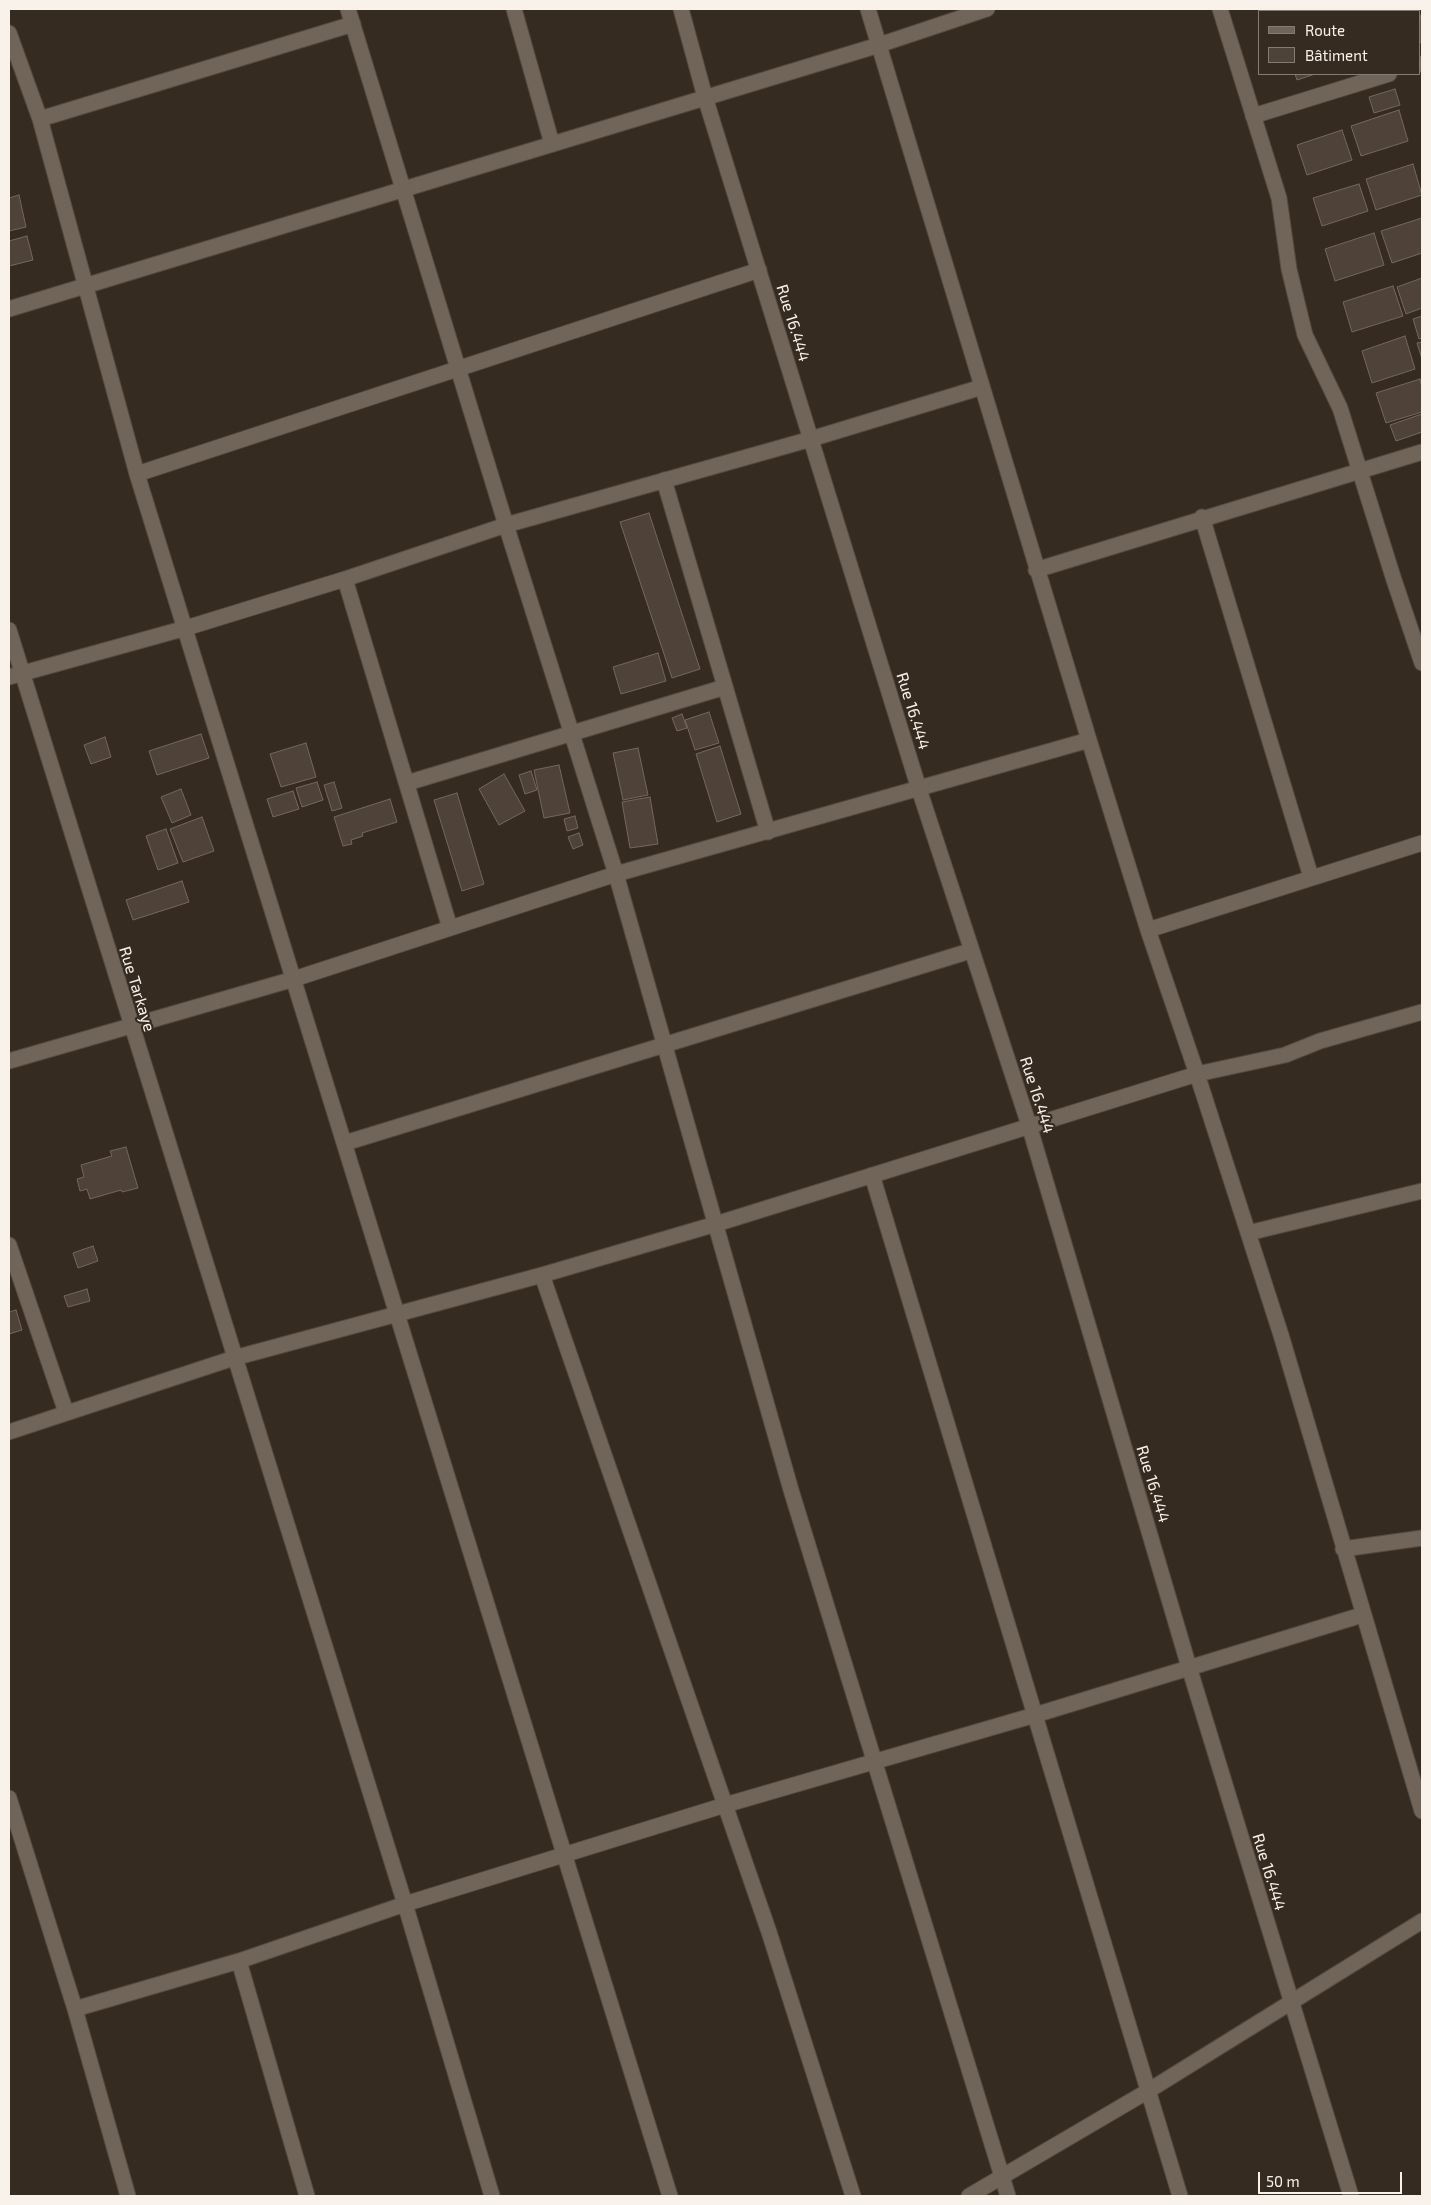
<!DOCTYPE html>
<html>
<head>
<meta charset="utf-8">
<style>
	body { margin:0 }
	#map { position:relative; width:1431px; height:2205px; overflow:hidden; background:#362b21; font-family:"Exo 2",sans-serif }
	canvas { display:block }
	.frame { position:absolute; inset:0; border:10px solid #f9f2eb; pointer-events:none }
	.legend { position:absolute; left:1258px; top:10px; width:162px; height:65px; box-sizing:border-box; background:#362b21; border:1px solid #847b72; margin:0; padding:6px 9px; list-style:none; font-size:15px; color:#f9f2eb }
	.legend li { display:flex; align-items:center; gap:10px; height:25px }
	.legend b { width:25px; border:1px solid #847b72 }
	.scale { position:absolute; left:1258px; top:2172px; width:144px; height:22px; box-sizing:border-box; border:2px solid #f9f2eb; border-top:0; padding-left:6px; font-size:15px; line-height:18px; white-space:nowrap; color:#f9f2eb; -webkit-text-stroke:4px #362b21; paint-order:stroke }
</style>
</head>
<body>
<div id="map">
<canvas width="1431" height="2205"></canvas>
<div class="frame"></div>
<ul class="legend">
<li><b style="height:6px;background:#716559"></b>Route</li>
<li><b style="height:14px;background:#4f4238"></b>Bâtiment</li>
</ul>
<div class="scale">50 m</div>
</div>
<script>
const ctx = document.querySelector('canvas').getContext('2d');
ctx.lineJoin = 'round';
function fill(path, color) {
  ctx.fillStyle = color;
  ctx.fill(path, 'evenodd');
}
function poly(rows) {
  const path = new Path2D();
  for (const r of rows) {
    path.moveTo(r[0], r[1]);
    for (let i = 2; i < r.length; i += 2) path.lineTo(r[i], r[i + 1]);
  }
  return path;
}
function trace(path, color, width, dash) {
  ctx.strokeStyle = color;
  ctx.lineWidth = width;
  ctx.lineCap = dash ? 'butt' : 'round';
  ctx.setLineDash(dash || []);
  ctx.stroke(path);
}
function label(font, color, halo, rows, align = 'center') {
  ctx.font = font + ' "Exo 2",sans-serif';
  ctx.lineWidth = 4.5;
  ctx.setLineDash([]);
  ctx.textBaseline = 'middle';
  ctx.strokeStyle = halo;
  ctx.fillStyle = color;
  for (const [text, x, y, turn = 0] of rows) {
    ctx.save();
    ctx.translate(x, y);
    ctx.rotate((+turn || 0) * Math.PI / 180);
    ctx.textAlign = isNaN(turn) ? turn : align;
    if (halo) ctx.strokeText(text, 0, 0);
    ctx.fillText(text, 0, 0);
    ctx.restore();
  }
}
const building = poly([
	[1264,9,1306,9,1307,11,1265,11,1264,9],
	[1308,9,1330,9,1330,11,1309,11,1308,9],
	[1372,9,1418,9,1419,11,1373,11,1372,9],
	[1420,15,1422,23,1422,42,1420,43,1420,15],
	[1295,74,1315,74,1297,80,1295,74],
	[1395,89,1400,105,1374,113,1369,97,1395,89],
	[1399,110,1408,141,1361,156,1351,126,1399,110],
	[1342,130,1352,160,1307,175,1297,145,1342,130],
	[1413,164,1422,195,1376,210,1366,179,1413,164],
	[1359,184,1368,211,1322,226,1313,198,1359,184],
	[19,195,26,227,9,231,9,198,19,195],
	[1422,218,1422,253,1392,263,1381,231,1422,218],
	[1374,233,1384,265,1335,281,1325,249,1374,233],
	[27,236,33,260,9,266,9,241,27,236],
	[1422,278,1422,308,1406,314,1397,287,1422,278],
	[1393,286,1403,316,1352,332,1343,302,1393,286],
	[1422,316,1422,338,1419,339,1413,319,1422,316],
	[1405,336,1415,369,1372,383,1362,351,1405,336],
	[1422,342,1422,359,1417,343,1422,342],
	[1420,379,1422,388,1422,412,1386,423,1376,393,1420,379],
	[1422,414,1422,432,1396,441,1390,425,1422,414],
	[649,513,700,669,672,678,620,522,649,513],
	[658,653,666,681,621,694,613,667,658,653],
	[709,712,719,743,695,750,685,720,709,712],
	[682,714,687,728,677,731,672,718,682,714],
	[201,734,209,758,157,775,149,751,201,734],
	[105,737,111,757,91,764,84,745,105,737],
	[306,743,316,777,281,787,270,754,306,743],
	[720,746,741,814,717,822,696,754,720,746],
	[638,748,648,795,623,800,613,753,638,748],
	[559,765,570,813,544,818,534,770,559,765],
	[531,771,537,790,525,794,519,775,531,771],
	[504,774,525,811,499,825,479,789,504,774],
	[317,782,323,800,302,807,296,788,317,782],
	[334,782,342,808,332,811,324,785,334,782],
	[181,789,191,815,172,823,161,797,181,789],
	[293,791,299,809,273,817,267,799,293,791],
	[457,793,484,884,462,891,434,800,457,793],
	[650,797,658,844,630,848,622,802,650,797],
	[390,799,397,822,362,833,363,836,351,840,352,844,343,846,334,817,390,799],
	[575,816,578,828,567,831,564,819,575,816],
	[202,817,214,851,183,862,170,829,202,817],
	[166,829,178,863,158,870,146,836,166,829],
	[579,833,583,845,573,849,568,837,579,833],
	[182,881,189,902,133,920,126,900,182,881],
	[126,1147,138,1188,122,1192,121,1190,90,1199,87,1189,80,1191,77,1179,84,1177,81,1165,112,1156,110,1151,126,1147],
	[93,1246,98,1261,78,1268,73,1253,93,1246],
	[87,1289,90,1301,68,1307,64,1296,87,1289],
	[16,1310,22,1330,9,1334,9,1312,16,1310]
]);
fill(building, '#4f4238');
trace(building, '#75675c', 1);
const minor = poly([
	[348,9,506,525,616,874,791,1490,1008,2196],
	[514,9,552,144],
	[681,9,705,97,919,789,1029,1125,1189,1667,1351,2196],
	[868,9,1089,740,1148,930,1197,1074,1281,1335,1422,1811],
	[1220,9,1279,198,1289,269,1305,335,1340,408,1394,580,1422,663],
	[9,33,40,119,137,474,670,2196],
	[1420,64,1422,64],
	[1253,116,1389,74],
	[40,119,353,24],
	[9,309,879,45,987,9],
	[137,474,759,270],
	[664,480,768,832],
	[1202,517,1311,877],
	[1036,570,1422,452],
	[345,579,450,928],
	[9,630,405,1904,492,2196],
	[9,677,186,628,345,579,506,525,811,439,982,387],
	[407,783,725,687],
	[1148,930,1422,843],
	[9,1061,294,979,616,874,1089,740],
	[345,1143,970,951],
	[872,1175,1180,2196],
	[1248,1233,1422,1191],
	[9,1245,66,1412],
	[542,1275,769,1932,853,2196],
	[9,1432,234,1358,542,1275,716,1224,1197,1074,1285,1055,1320,1041,1422,1012],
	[1343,1549,1422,1538],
	[9,1798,75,2009,128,2196],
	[239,1961,405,1904,725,1805,1035,1715,1362,1615],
	[75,2009,239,1961,307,2196],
	[969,2196,1148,2091,1422,1921]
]);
trace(minor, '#534940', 17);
trace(minor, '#716559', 15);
label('16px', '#f9f2eb', '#362b21', [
	["Rue 16.444",793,323,73],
	["Rue 16.444",913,711,73],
	["Rue Tarkaye",137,989,73],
	["Rue 16.444",1037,1095,72],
	["Rue 16.444",1153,1484,73],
	["Rue 16.444",1269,1872,73]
]);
</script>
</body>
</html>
